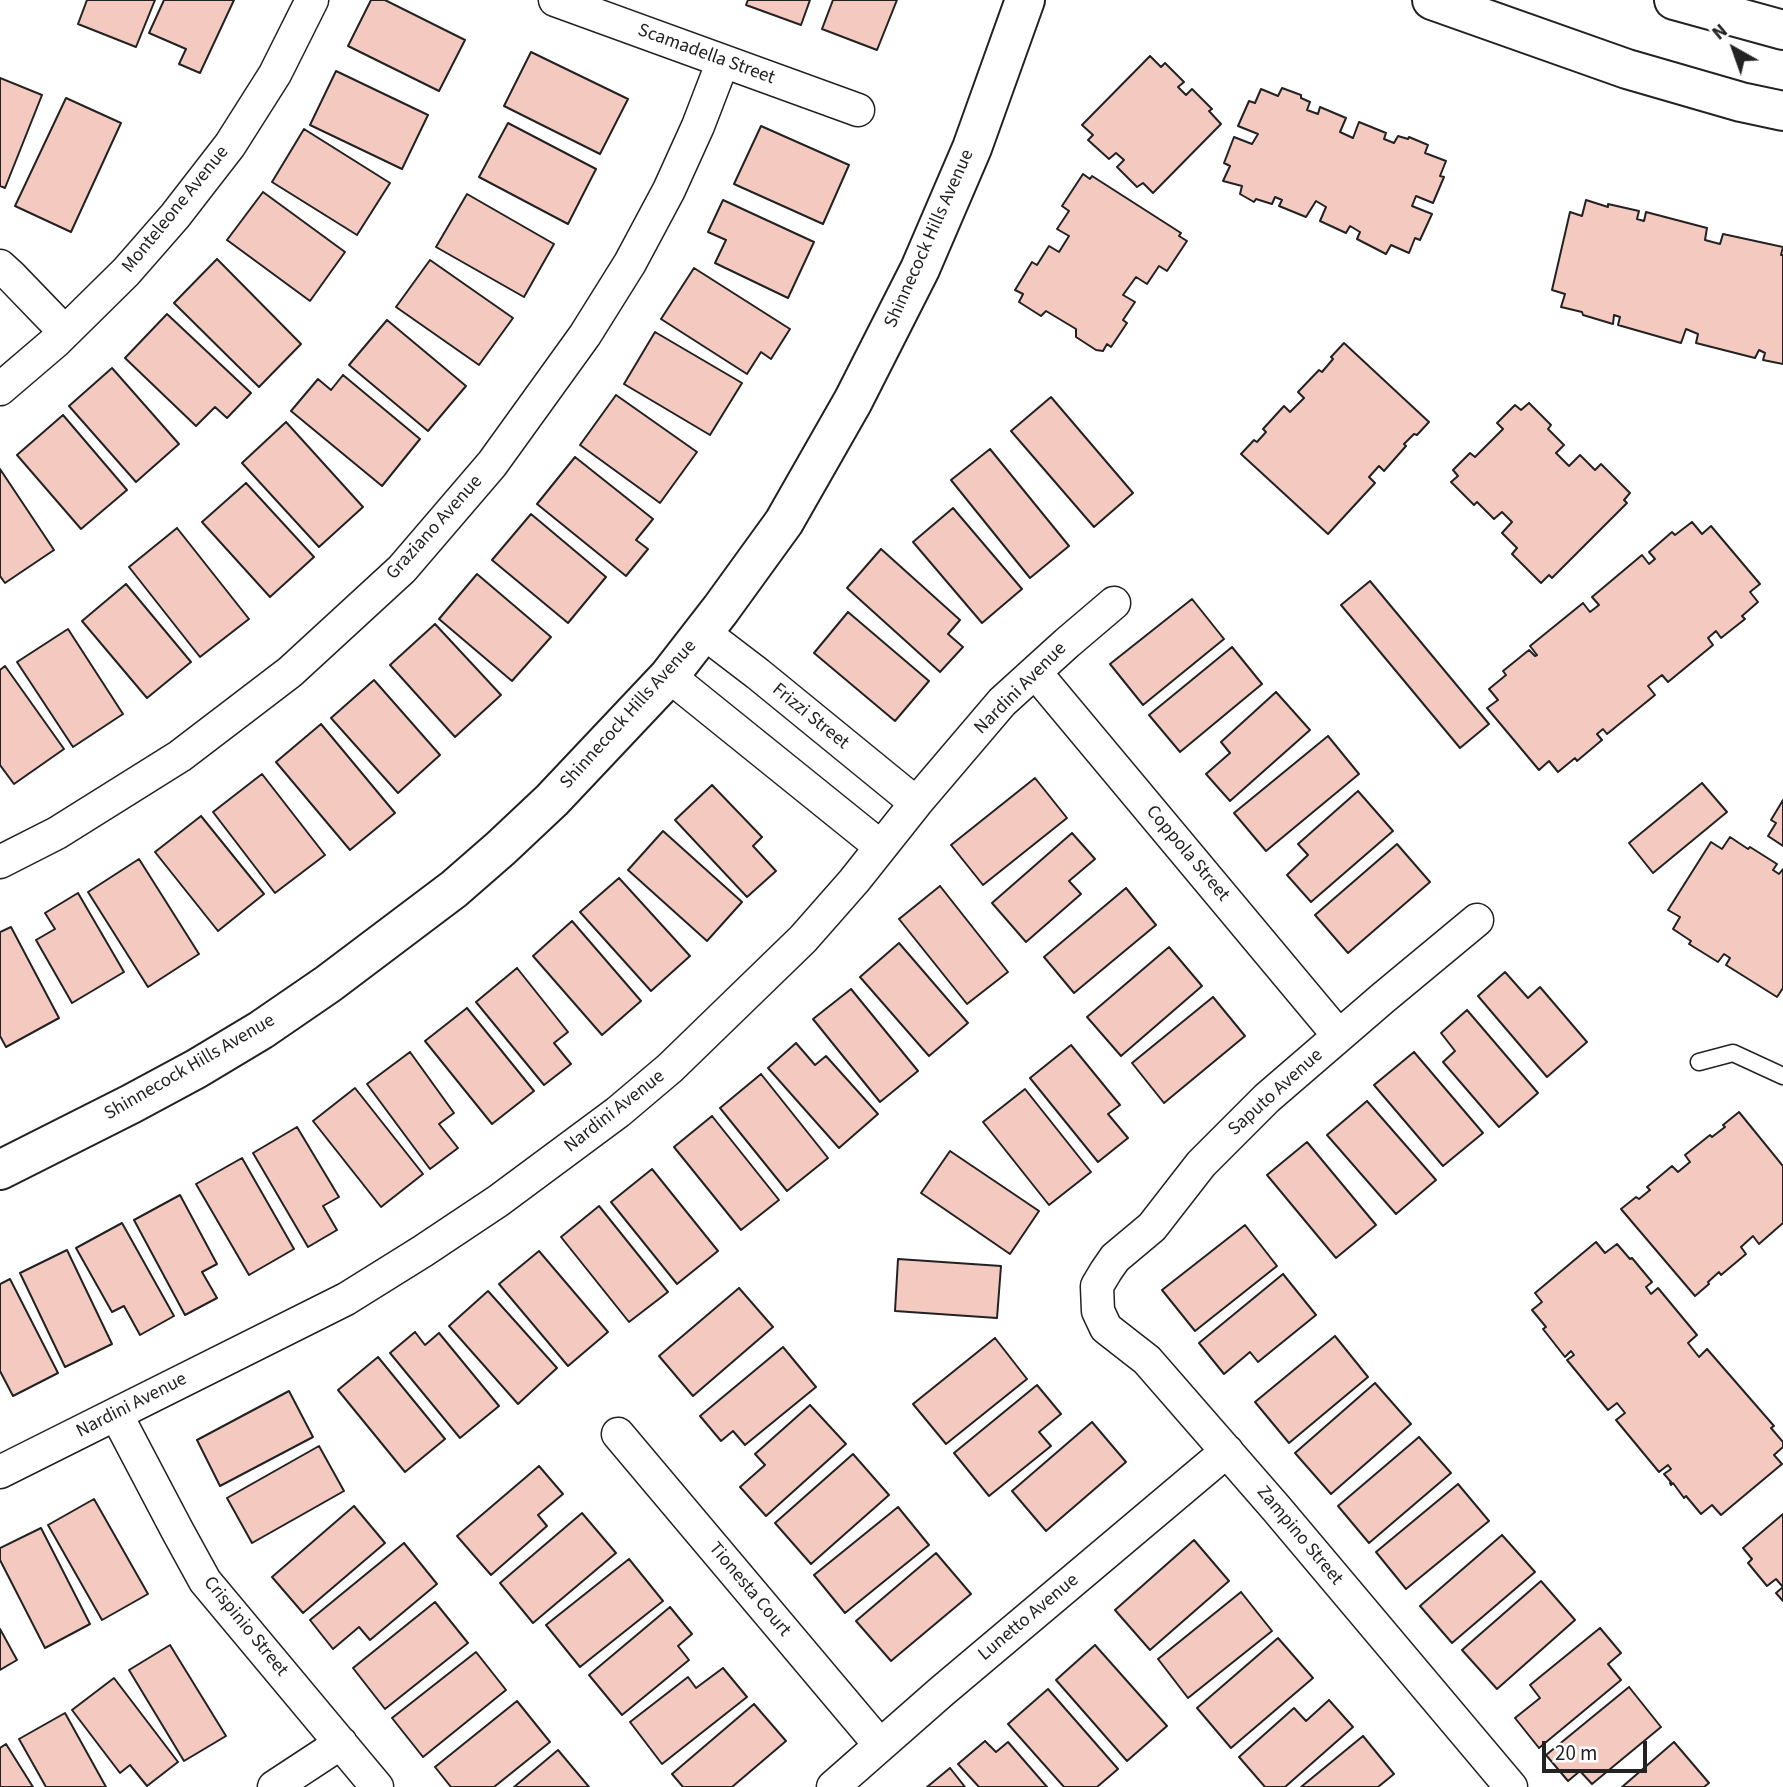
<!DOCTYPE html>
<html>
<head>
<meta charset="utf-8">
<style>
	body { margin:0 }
	#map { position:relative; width:1783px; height:1787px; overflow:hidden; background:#fff; font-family:"Source Sans 3",sans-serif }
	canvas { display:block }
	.north { position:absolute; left:1699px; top:14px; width:70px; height:70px; -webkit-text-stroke:5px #fff; paint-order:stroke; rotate:320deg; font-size:19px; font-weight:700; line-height:28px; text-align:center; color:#222 }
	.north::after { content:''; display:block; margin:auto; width:24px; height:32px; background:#222; clip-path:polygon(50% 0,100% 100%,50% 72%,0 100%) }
	.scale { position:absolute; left:1542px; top:1741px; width:105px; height:32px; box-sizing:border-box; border:4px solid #222; border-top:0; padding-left:9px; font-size:21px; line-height:24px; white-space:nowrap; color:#222; -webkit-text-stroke:5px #fff; paint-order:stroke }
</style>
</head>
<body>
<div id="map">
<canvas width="1783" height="1787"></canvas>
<div class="north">N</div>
<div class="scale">20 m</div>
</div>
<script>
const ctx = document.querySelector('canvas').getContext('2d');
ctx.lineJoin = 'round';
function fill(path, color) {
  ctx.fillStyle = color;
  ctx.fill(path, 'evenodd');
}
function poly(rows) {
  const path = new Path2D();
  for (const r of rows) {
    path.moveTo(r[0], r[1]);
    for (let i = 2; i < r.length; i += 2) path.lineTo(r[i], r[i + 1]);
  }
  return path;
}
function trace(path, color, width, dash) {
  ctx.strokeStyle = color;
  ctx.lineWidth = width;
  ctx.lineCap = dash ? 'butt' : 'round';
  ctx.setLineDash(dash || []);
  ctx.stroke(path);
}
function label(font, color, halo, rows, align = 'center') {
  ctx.font = font + ' "Source Sans 3",sans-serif';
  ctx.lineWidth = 5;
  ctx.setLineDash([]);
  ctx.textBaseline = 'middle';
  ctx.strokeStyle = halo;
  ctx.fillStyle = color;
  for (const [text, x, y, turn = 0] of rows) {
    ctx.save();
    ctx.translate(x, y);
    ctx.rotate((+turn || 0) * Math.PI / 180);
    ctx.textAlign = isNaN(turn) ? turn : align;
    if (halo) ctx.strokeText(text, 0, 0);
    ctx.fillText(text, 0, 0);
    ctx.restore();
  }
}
const building = poly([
	[87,0,155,0,136,47,78,24,87,0],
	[164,0,234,0,200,73,179,64,186,49,149,33,164,0],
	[371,0,385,0,465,40,439,91,348,46,371,0],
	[748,0,810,0,801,25,746,5,748,0],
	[833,0,897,0,877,50,822,29,833,0],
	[531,52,628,99,600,154,504,106,531,52],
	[1150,56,1161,67,1165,63,1184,82,1178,87,1186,95,1192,89,1212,109,1209,111,1221,124,1153,193,1143,183,1137,187,1117,167,1124,160,1116,153,1109,159,1088,140,1093,135,1082,125,1150,56],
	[336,71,428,115,402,169,310,125,336,71],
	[0,78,42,95,5,188,0,186,0,78],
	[1282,88,1301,95,1301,98,1310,102,1307,110,1318,114,1320,107,1346,118,1340,132,1353,138,1359,122,1386,133,1384,139,1394,143,1398,136,1408,139,1409,137,1428,145,1425,153,1446,161,1440,176,1444,177,1433,203,1416,196,1412,206,1432,214,1420,240,1415,238,1409,253,1391,245,1386,254,1357,239,1360,232,1350,226,1346,233,1320,221,1326,207,1316,201,1306,217,1279,206,1282,200,1275,197,1272,204,1256,199,1254,202,1240,194,1242,186,1223,181,1230,166,1224,163,1234,137,1252,144,1258,134,1238,126,1249,101,1255,103,1261,89,1278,96,1282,88],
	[66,98,121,123,71,232,15,206,66,98],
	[508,123,596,169,568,224,479,177,508,123],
	[761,126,849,165,823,224,734,184,761,126],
	[304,129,390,183,357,235,272,182,304,129],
	[1083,174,1090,179,1092,176,1181,233,1179,236,1187,241,1167,271,1159,266,1147,284,1136,277,1123,295,1135,302,1123,320,1127,323,1111,347,1107,344,1103,351,1096,350,1076,337,1076,329,1046,311,1041,316,1019,302,1023,294,1015,290,1032,262,1037,265,1049,246,1059,252,1069,236,1057,229,1069,211,1062,206,1083,174],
	[263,192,345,252,310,301,227,240,263,192],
	[467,194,554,244,524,297,436,247,467,194],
	[723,200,814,242,788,298,715,263,726,240,708,232,723,200],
	[1586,200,1608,207,1608,204,1639,211,1637,219,1644,221,1646,212,1707,228,1705,240,1720,244,1723,234,1783,247,1781,255,1783,255,1783,364,1763,360,1765,353,1759,350,1755,358,1696,343,1698,334,1686,329,1681,343,1618,325,1620,317,1614,315,1613,324,1583,315,1582,312,1561,307,1565,294,1552,290,1570,212,1582,216,1586,200],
	[217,259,301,344,259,387,174,303,217,259],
	[430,260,513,318,479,365,396,307,430,260],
	[694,268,790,329,771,359,761,352,747,374,661,319,694,268],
	[167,314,251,393,227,418,215,407,196,426,125,358,167,314],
	[387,320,466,386,428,431,349,365,387,320],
	[655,332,742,383,710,435,624,384,655,332],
	[1344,343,1429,422,1417,435,1414,434,1404,444,1406,446,1384,471,1379,466,1369,477,1375,483,1328,534,1241,454,1254,440,1257,442,1266,432,1263,429,1284,406,1290,412,1304,398,1298,392,1319,370,1322,372,1333,359,1331,357,1344,343],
	[112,368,179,444,136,482,69,406,112,368],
	[343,375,420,439,382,486,291,411,318,379,331,390,343,375],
	[616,395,697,452,660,503,580,445,616,395],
	[1051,397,1133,493,1094,527,1011,431,1051,397],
	[1529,403,1551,425,1548,429,1564,445,1556,453,1569,466,1580,455,1595,470,1601,464,1630,493,1624,500,1627,503,1552,578,1549,575,1541,583,1512,554,1517,548,1502,533,1512,522,1502,512,1494,519,1477,502,1474,505,1451,482,1458,476,1453,470,1470,453,1475,457,1503,429,1497,423,1515,405,1521,410,1529,403],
	[63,415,127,490,81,529,17,455,63,415],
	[286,422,363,507,319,547,242,463,286,422],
	[990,449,1069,546,1030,578,951,480,990,449],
	[575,457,653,519,636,540,648,549,626,576,537,504,575,457],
	[0,469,54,550,5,583,0,576,0,469],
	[246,483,314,557,270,597,202,522,246,483],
	[953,508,1022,589,982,623,913,542,953,508],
	[531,514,606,577,568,623,492,560,531,514],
	[1692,522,1702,534,1711,526,1760,584,1750,592,1758,602,1742,616,1745,619,1721,638,1716,631,1708,638,1713,645,1668,682,1662,675,1648,686,1655,695,1607,734,1603,729,1597,734,1602,740,1577,761,1575,758,1558,772,1549,761,1539,770,1487,708,1498,700,1489,689,1506,675,1503,671,1529,650,1535,656,1537,655,1530,646,1583,603,1590,612,1599,605,1592,597,1642,555,1649,564,1655,559,1649,552,1672,532,1675,535,1692,522],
	[177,528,249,619,200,657,129,567,177,528],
	[881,549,960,620,948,634,963,647,940,672,847,588,881,549],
	[477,574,551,637,512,681,439,619,477,574],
	[1370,581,1489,724,1460,748,1341,605,1370,581],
	[126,584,191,662,147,698,82,621,126,584],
	[1192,599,1224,639,1143,705,1110,664,1192,599],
	[848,612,929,681,895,721,814,653,848,612],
	[435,624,501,695,455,737,390,665,435,624],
	[68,629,123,714,73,747,17,662,68,629],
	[1232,647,1262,684,1180,752,1149,715,1232,647],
	[5,666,64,749,14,784,0,765,0,670,5,666],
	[374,680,440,755,398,793,331,718,374,680],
	[1276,692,1310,730,1230,801,1206,774,1230,753,1221,742,1276,692],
	[321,724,395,813,350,850,276,762,321,724],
	[1328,736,1359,774,1266,851,1234,813,1328,736],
	[262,774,325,855,275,893,213,812,262,774],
	[1035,778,1067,818,983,885,951,845,1035,778],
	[1702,783,1727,812,1653,873,1629,843,1702,783],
	[712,785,762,837,753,846,776,871,747,897,675,820,712,785],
	[1358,791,1393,831,1311,902,1287,875,1308,855,1298,844,1358,791],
	[1783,800,1783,846,1768,836,1776,823,1771,820,1783,800],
	[201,816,264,894,218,931,155,852,201,816],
	[663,831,742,902,707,941,628,870,663,831],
	[1072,833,1095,859,1069,881,1081,894,1026,942,992,903,1072,833],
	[1730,837,1748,849,1750,847,1777,864,1773,870,1779,874,1783,869,1783,988,1777,997,1726,965,1730,958,1724,954,1718,962,1689,944,1691,941,1673,929,1680,917,1668,910,1711,842,1722,849,1730,837],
	[1397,844,1430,882,1348,953,1315,915,1397,844],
	[139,859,199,954,148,987,88,892,139,859],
	[619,878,690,956,651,991,580,912,619,878],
	[940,886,1008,972,967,1004,899,919,940,886],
	[1126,888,1156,925,1074,993,1044,957,1126,888],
	[78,893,124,972,72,1003,36,940,55,929,45,913,78,893],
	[572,921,641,1001,602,1035,533,956,572,921],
	[11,927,59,1018,6,1047,0,1036,0,932,11,927],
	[899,943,968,1023,929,1056,860,977,899,943],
	[1169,947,1202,986,1121,1056,1087,1017,1169,947],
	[517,968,568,1032,554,1043,571,1064,544,1085,476,1002,517,968],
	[1505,972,1528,998,1540,987,1587,1042,1547,1077,1478,996,1505,972],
	[851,989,918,1071,880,1102,813,1019,851,989],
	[1213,997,1245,1036,1164,1103,1132,1063,1213,997],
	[467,1008,534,1091,492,1124,425,1041,467,1008],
	[1467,1010,1538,1093,1499,1127,1443,1062,1455,1051,1441,1033,1467,1010],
	[796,1043,815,1065,826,1056,878,1114,839,1148,768,1068,796,1043],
	[1071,1045,1120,1105,1108,1114,1128,1138,1098,1162,1030,1078,1071,1045],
	[410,1052,454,1113,439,1124,458,1148,430,1169,367,1084,410,1052],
	[1414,1052,1483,1133,1443,1166,1374,1085,1414,1052],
	[761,1074,828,1158,787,1191,720,1108,761,1074],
	[355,1088,423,1174,381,1207,313,1121,355,1088],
	[1025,1089,1091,1172,1049,1205,983,1122,1025,1089],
	[1367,1101,1436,1180,1396,1214,1327,1135,1367,1101],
	[1739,1112,1783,1166,1783,1223,1759,1244,1753,1236,1741,1247,1746,1254,1721,1275,1719,1272,1708,1282,1709,1284,1695,1296,1621,1209,1636,1197,1639,1199,1650,1190,1647,1187,1672,1166,1678,1172,1690,1162,1685,1155,1710,1135,1712,1137,1725,1127,1723,1125,1739,1112],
	[712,1116,779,1200,741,1230,674,1147,712,1116],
	[297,1127,339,1197,323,1206,337,1230,308,1247,253,1153,297,1127],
	[1307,1142,1376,1225,1336,1258,1267,1175,1307,1142],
	[950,1151,1039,1211,1010,1254,921,1193,950,1151],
	[242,1158,294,1249,249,1275,196,1184,242,1158],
	[652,1169,718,1251,677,1284,611,1202,652,1169],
	[180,1195,217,1264,202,1272,217,1298,185,1315,134,1220,180,1195],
	[599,1206,668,1292,629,1322,561,1237,599,1206],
	[122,1223,174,1316,140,1335,124,1306,112,1312,76,1248,122,1223],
	[1245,1225,1277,1266,1195,1331,1162,1290,1245,1225],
	[1596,1242,1605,1253,1617,1244,1630,1259,1632,1258,1652,1282,1646,1287,1651,1294,1658,1288,1697,1335,1688,1343,1699,1357,1707,1349,1774,1426,1771,1428,1783,1442,1783,1447,1774,1455,1782,1464,1721,1515,1712,1505,1701,1514,1686,1496,1684,1498,1673,1483,1671,1485,1670,1483,1671,1482,1664,1474,1671,1469,1668,1465,1659,1472,1616,1420,1625,1413,1617,1403,1608,1410,1567,1360,1574,1355,1571,1351,1565,1357,1543,1329,1546,1327,1532,1310,1542,1302,1535,1293,1596,1242],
	[67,1250,112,1344,65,1367,20,1273,67,1250],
	[539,1251,608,1332,568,1366,499,1284,539,1251],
	[898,1259,1001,1266,997,1318,895,1311,898,1259],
	[1283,1274,1316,1315,1258,1362,1250,1352,1224,1374,1199,1343,1283,1274],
	[10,1279,58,1373,13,1396,0,1371,0,1284,10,1279],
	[739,1288,773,1327,693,1396,659,1356,739,1288],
	[488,1291,557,1368,518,1404,449,1326,488,1291],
	[415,1332,425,1345,439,1333,499,1406,460,1438,390,1353,415,1332],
	[1335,1336,1368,1377,1289,1443,1255,1402,1335,1336],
	[995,1338,1027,1379,946,1444,913,1404,995,1338],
	[783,1347,816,1387,745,1445,733,1431,721,1441,700,1416,783,1347],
	[378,1357,445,1439,405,1472,338,1390,378,1357],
	[1375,1383,1411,1424,1331,1494,1295,1453,1375,1383],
	[1037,1385,1061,1414,1039,1432,1051,1446,989,1496,954,1453,1037,1385],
	[289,1391,313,1437,220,1486,197,1440,289,1391],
	[810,1405,846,1444,766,1516,740,1487,765,1465,755,1454,810,1405],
	[1092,1422,1126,1462,1046,1531,1012,1491,1092,1422],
	[1419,1437,1451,1473,1369,1543,1338,1506,1419,1437],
	[319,1446,344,1491,252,1543,227,1498,319,1446],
	[853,1454,889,1495,811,1564,775,1523,853,1454],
	[539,1466,563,1494,538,1515,547,1526,491,1575,457,1536,539,1466],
	[1458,1484,1489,1521,1406,1589,1376,1552,1458,1484],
	[94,1499,148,1594,102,1620,48,1525,94,1499],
	[354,1506,385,1543,303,1613,272,1577,354,1506],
	[898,1507,929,1545,845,1613,814,1575,898,1507],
	[582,1513,616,1553,533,1623,500,1583,582,1513],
	[1783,1514,1783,1601,1776,1593,1783,1587,1776,1579,1767,1586,1748,1563,1752,1559,1743,1548,1783,1514],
	[41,1528,90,1624,45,1648,0,1560,0,1548,41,1528],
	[1502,1535,1535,1572,1452,1643,1420,1606,1502,1535],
	[1194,1540,1229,1581,1150,1650,1115,1610,1194,1540],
	[404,1543,437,1584,370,1640,359,1627,333,1649,310,1620,404,1543],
	[936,1553,971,1594,891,1661,856,1621,936,1553],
	[629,1559,663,1601,580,1667,546,1625,629,1559],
	[1541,1581,1575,1620,1497,1689,1462,1650,1541,1581],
	[1241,1592,1272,1631,1188,1698,1158,1659,1241,1592],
	[435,1602,468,1643,385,1709,353,1668,435,1602],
	[670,1607,692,1634,678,1646,689,1660,622,1715,589,1675,670,1607],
	[1600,1628,1621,1653,1608,1664,1621,1680,1539,1748,1515,1718,1540,1698,1530,1685,1600,1628],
	[0,1629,17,1660,0,1670,0,1629],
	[1278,1638,1313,1678,1231,1748,1197,1708,1278,1638],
	[170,1645,226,1736,184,1761,129,1670,170,1645],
	[1095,1645,1167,1726,1127,1761,1056,1680,1095,1645],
	[476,1652,506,1690,423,1757,392,1718,476,1652],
	[723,1668,747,1697,662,1764,630,1722,688,1677,696,1688,723,1668],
	[114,1678,178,1762,147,1786,130,1765,120,1773,72,1710,114,1678],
	[1629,1687,1661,1727,1592,1784,1580,1771,1568,1781,1546,1755,1629,1687],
	[1048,1689,1118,1769,1097,1787,1064,1787,1008,1724,1048,1689],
	[1329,1700,1353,1727,1285,1787,1265,1787,1239,1757,1294,1708,1306,1721,1329,1700],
	[517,1701,550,1742,494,1787,451,1787,435,1767,517,1701],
	[754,1704,786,1741,732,1787,683,1787,672,1774,754,1704],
	[65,1713,106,1787,46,1787,19,1739,65,1713],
	[1363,1736,1394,1774,1378,1787,1301,1787,1363,1736],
	[985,1741,996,1752,1008,1742,1047,1787,979,1787,958,1764,985,1741],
	[1674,1742,1709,1783,1704,1787,1622,1787,1674,1742],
	[6,1744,33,1787,0,1787,0,1748,6,1744],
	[558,1750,589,1787,514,1787,558,1750],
	[950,1768,965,1787,927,1787,950,1768]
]);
fill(building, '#f3c9c0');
trace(building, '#222', 2);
const service = poly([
	[1699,1062,1733,1053,1783,1076]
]);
const minor = poly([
	[555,0,858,110],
	[0,266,11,276,65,332],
	[0,389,55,342,126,272,175,216,230,145,275,74,312,0],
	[703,632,758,674,916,803],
	[1035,672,1339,1036],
	[669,676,881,847],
	[0,862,57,833,180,756,290,672,402,569,492,464,585,335,630,263,669,190,698,126,723,61],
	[1477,920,1383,998,1267,1098,1201,1164,1152,1227,1115,1258,1106,1271,1097,1286,1098,1311,1106,1328,1147,1360,1276,1508,1511,1787],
	[116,1414,177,1530,205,1581,377,1787],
	[618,1434,880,1745],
	[0,1472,346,1299,423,1251,498,1201,618,1112,670,1068,803,939,854,881,916,803,1002,702,1067,643,1114,603],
	[274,1787,341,1743],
	[833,1787,941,1692,1227,1451]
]);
const tertiary = poly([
	[0,1170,131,1104,196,1069,261,1030,328,984,454,889,501,848,552,800,669,676,721,609,784,522,853,401,920,269,972,148,1025,0]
]);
const primary = poly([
	[1432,0,1627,69,1741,102,1783,111],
	[1674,0,1783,30]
]);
trace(service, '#222', 19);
trace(minor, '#222', 35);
trace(tertiary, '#222', 42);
trace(primary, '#222', 42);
trace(service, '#fff', 16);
trace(minor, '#fff', 32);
trace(tertiary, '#fff', 38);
trace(primary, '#fff', 38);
label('19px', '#222', '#fff', [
	["Scamadella Street",706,55,20],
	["Monteleone Avenue",176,210,-51],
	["Shinnecock Hills Avenue",930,239,-66],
	["Graziano Avenue",435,528,-48],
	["Nardini Avenue",1021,689,-45],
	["Shinnecock Hills Avenue",629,715,-48],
	["Frizzi Street",810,717,39],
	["Coppola Street",1187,854,50],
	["Shinnecock Hills Avenue",190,1068,-30],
	["Saputo Avenue",1276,1093,-42],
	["Nardini Avenue",615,1112,-38],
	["Nardini Avenue",132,1406,-27],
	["Zampino Street",1299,1536,50],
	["Tionesta Court",749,1590,50],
	["Lunetto Avenue",1029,1618,-40],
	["Crispinio Street",245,1627,51]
]);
</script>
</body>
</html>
